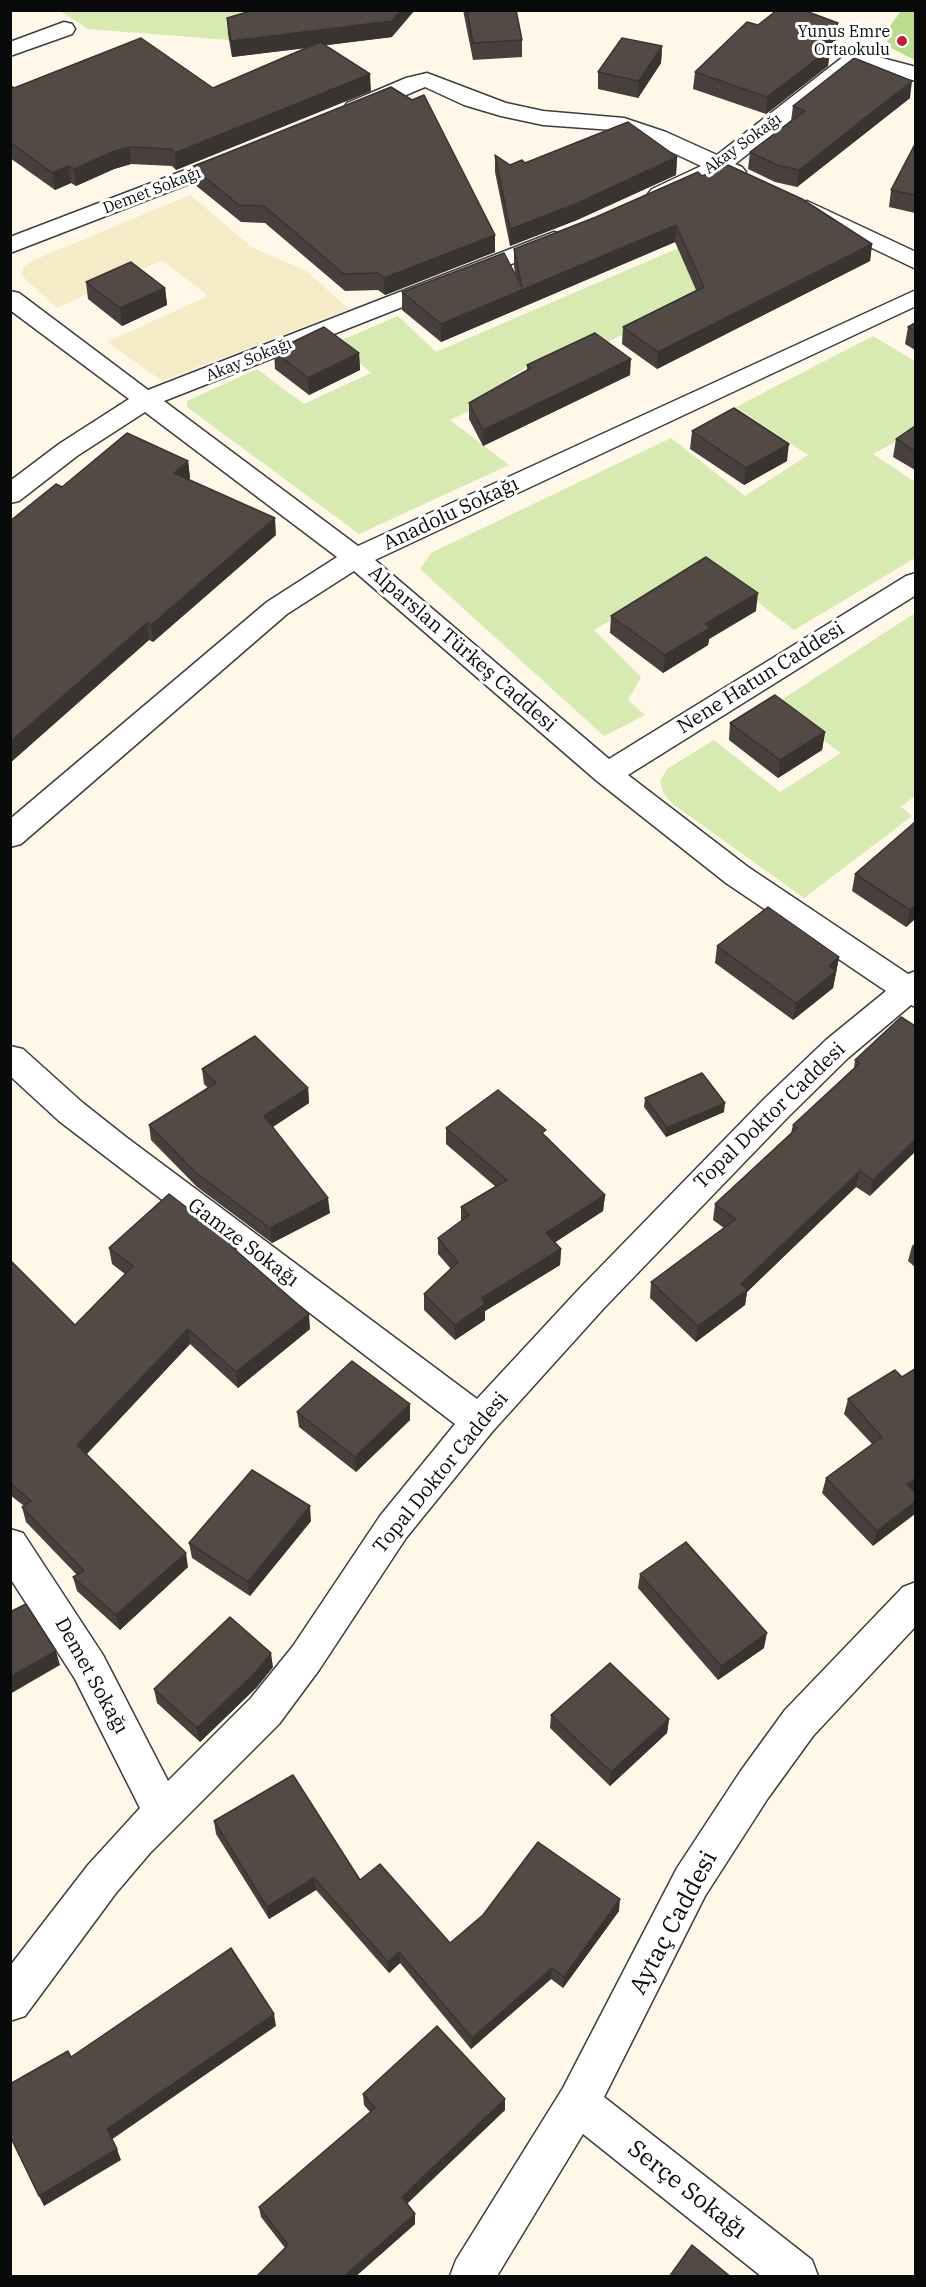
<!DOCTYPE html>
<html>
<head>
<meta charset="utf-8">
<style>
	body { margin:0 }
	#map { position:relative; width:926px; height:2287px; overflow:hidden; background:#fff7e8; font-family:"IBM Plex Serif",serif }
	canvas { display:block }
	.frame { position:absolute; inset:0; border:12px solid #0a0a0a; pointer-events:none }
</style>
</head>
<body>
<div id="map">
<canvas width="926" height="2287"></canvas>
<div class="frame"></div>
</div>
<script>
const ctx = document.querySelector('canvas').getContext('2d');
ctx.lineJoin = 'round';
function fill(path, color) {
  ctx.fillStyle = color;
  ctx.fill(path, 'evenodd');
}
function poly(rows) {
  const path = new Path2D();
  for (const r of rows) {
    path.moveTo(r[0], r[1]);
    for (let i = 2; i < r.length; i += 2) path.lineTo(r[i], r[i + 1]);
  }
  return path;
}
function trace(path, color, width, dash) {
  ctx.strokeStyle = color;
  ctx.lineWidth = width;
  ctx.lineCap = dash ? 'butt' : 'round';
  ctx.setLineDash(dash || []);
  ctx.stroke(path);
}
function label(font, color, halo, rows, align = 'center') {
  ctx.font = font + ' "IBM Plex Serif",serif';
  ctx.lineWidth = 6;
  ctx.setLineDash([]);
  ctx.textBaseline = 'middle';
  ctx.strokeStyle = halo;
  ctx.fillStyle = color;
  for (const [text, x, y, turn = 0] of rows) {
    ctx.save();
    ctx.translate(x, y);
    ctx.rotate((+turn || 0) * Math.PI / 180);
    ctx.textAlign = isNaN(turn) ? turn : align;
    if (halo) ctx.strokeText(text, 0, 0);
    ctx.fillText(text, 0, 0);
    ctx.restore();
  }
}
fill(poly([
	[190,195,253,248,306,271,349,309,162,381,107,342,208,296,162,260,57,308,22,276,23,267,34,260]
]), '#f5ebc7');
fill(poly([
	[60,11,272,11,229,40,88,29],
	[772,208,828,236,599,346,586,336,511,376,522,387,450,420,509,465,359,534,187,407,187,401,257,369,304,404,371,373,337,342,398,316,436,352],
	[873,336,915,361,915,431,873,454,915,482,915,558,794,630,707,563,594,630,641,677,628,700,645,715,604,736,420,569,431,553,671,438,745,496,808,455,736,407],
	[915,613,915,796,901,807,912,816,804,898,674,805,664,794,660,781,667,769,714,740,780,792,841,753,775,704]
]), '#d6eab1');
fill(poly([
	[901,11,915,11,915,60,889,47,886,35,890,26]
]), '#bbdb8f');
const minor = poly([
	[64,22,72,24,75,29,72,34,10,56,10,42,64,22],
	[856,51,916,67,916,81,860,66,735,164,742,167,746,172,742,177,734,179,720,174,699,186,660,201,652,199,648,194,652,189,701,166,650,142,613,130,543,125,501,116,464,105,425,87,363,113,355,115,347,113,344,108,347,103,406,78,427,73,506,103,543,111,624,118,666,132,717,155,848,53,856,51],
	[235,151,243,153,247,158,243,163,10,253,10,237,235,151],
	[807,201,916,252,916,269,799,213,795,208,799,203,807,201],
	[554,232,562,234,566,239,562,244,164,401,358,546,916,290,916,306,375,560,609,759,906,576,916,573,916,595,628,775,748,867,908,974,916,971,916,1007,911,1005,848,1058,788,1117,604,1308,492,1432,406,1538,319,1670,279,1724,150,1853,116,1893,25,2016,10,2021,10,1966,88,1865,140,1808,75,1679,10,1578,10,1529,23,1533,103,1655,168,1781,251,1698,293,1646,380,1516,455,1424,59,1121,10,1076,10,1046,23,1049,83,1103,126,1137,477,1399,580,1288,764,1099,826,1040,886,991,726,883,597,781,354,571,287,614,21,844,10,847,10,819,267,602,337,557,145,412,77,456,19,501,10,503,10,481,59,444,129,399,10,310,10,291,19,293,148,390,554,232],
	[916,1582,916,1626,813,1736,768,1798,705,1896,604,2097,812,2260,818,2276,761,2276,583,2134,497,2276,450,2276,456,2260,563,2088,677,1868,740,1772,785,1710,903,1587,916,1582]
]);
trace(minor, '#3d3d3d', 3);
fill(minor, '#fff');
fill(poly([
	[463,10,516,10,522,40,522,57,473,60],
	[227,18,392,37,326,45,371,91,176,170,172,166,131,164,114,169,76,186,71,183,55,190,10,158,10,85,14,88,213,88,307,48,232,57,228,34],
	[838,23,836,40,826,48,830,49,828,66,766,114,693,89,695,72,758,25],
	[662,46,661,63,638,98,598,89,598,72],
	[910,98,797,187,775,182,748,169,750,152,791,121,793,106],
	[915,144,915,213,889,207,891,190],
	[495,155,510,165,525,163,677,157,676,175,577,220,510,246,495,172],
	[192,167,495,252,385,295,378,290,345,291,265,223,241,222,194,184],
	[702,176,872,244,870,261,657,369,622,344,623,327,696,290,675,242,441,342,402,310,402,292,515,274,514,266,514,249],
	[86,282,165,288,167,305,122,326,88,299],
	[915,323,915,350,905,344,908,327],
	[274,351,359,353,360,370,309,395,275,369],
	[527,365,630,375,483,446,469,419,469,403,527,371],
	[915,426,915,470,893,457,896,439],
	[692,431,787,461,744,485,690,449],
	[188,461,190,478,188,479,276,535,153,642,149,640,10,763,10,521,62,487],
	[756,611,709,639,708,645,663,673,610,633,611,616],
	[730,723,825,732,822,750,778,778,729,740],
	[915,822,915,919,906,927,852,891,855,874],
	[717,946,839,957,833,988,793,1020,715,963],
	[915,1026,870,1196,856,1187,747,1292,745,1305,696,1342,650,1298,651,1282,724,1228,713,1220,715,1204,791,1133,793,1125,854,1068,855,1060],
	[202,1069,308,1088,309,1103,273,1127,330,1213,272,1243,197,1187,151,1140,149,1125,208,1088,204,1084],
	[645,1098,724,1112,666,1137,644,1107],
	[446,1128,546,1136,605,1195,603,1211,555,1242,561,1249,560,1265,485,1311,485,1320,455,1340,424,1310,424,1294,451,1269,438,1254,438,1238,461,1221,461,1207,496,1187,446,1144],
	[915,1243,915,1267,908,1261,912,1246],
	[236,1245,237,1251,310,1329,238,1388,190,1344,87,1454,188,1567,120,1630,77,1591,73,1577,77,1575,26,1522,22,1507,24,1506,10,1495,10,1260,75,1325,125,1274,112,1264,109,1248],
	[902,1377,915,1491,873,1546,822,1493,826,1478,872,1444,844,1414,848,1399],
	[297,1412,410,1420,356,1472,299,1427],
	[311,1521,250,1596,192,1558,189,1543],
	[640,1574,764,1648,718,1680,638,1588],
	[273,1667,257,1687,200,1742,157,1703,154,1689],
	[551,1715,669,1719,667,1733,610,1786,550,1728],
	[214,1821,360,1880,450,1943,619,1911,563,1988,551,1979,471,2049,400,1963,389,1973,316,1890,269,1919,216,1834],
	[363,2094,505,2110,407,2204,415,2224,355,2277,256,2277,285,2248,261,2217,259,2207,370,2112,364,2105]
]), '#47403c');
fill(poly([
	[401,10,415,10,392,37,232,57,231,41],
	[838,23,836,40,811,60,813,43],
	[662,46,661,63,638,98,639,81],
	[830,49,828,66,766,114,767,97],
	[370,74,371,91,176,170,175,153],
	[912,81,910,98,797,187,799,170],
	[129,147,131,164,114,169,76,186,74,169,112,152],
	[677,157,676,175,577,220,510,246,510,229],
	[68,166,71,183,55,190,52,173],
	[676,225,675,242,441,342,441,324],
	[495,235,495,252,385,295,384,278],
	[872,244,870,261,657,369,658,352],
	[165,288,167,305,122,326,120,308],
	[359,353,360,370,309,395,308,378],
	[631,359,630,375,483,446,483,430],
	[789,444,787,461,744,485,746,468],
	[188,461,190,478,176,490,174,473],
	[275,518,276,535,153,642,151,625],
	[758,593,756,611,709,639,708,645,663,673,665,655,705,624],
	[147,623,149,640,10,763,10,742],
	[825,732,822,750,778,778,780,760],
	[915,905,915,919,906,927,910,910],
	[839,957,833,988,793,1020,796,1003,829,966],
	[308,1088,309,1103,266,1131,264,1116],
	[725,1103,724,1112,666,1137,667,1128],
	[915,1140,915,1152,870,1196,873,1180],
	[860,1171,856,1187,747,1292,745,1305,696,1342,698,1326],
	[605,1195,603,1211,545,1249,546,1233],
	[328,1198,330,1213,272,1243,270,1228],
	[561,1249,560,1265,485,1311,485,1320,455,1340,455,1325,482,1298],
	[309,1314,310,1329,238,1388,236,1372],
	[188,1329,190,1344,81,1460,77,1445],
	[410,1404,410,1420,356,1472,355,1457],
	[915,1479,915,1491,903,1498,907,1484],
	[915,1502,915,1514,873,1546,877,1531],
	[310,1506,311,1521,250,1596,248,1582],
	[186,1553,188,1567,120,1630,116,1615],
	[767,1633,764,1648,718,1680,721,1666],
	[56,1651,60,1665,10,1694,10,1677],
	[271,1653,273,1667,257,1687,200,1742,197,1728],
	[669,1719,667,1733,610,1786,611,1772],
	[314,1878,316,1890,269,1919,267,1907],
	[620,1899,619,1911,563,1988,564,1977],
	[399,1952,400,1963,389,1973,388,1962],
	[552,1968,551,1979,471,2049,472,2038],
	[274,2014,276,2026,111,2140,107,2129],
	[505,2099,505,2110,402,2208,402,2197],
	[117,2149,121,2160,44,2206,39,2196],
	[415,2214,415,2224,355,2277,343,2277]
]), '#3a3431');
const building = poly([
	[254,10,401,10,392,21,231,41,227,18,254,10],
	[467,10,516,10,522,40,473,43,467,10],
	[777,10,803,10,838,23,813,43,830,49,767,97,695,72,747,22,758,25,777,10],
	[141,38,213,88,320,42,370,74,175,153,171,149,129,147,112,152,74,169,68,166,52,173,10,142,10,85,14,88,141,38],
	[622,38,662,46,639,81,598,72,622,38],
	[854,58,912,81,799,170,777,165,750,152,805,111,793,106,854,58],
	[391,87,412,100,424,95,495,235,384,278,378,273,344,274,264,206,239,205,192,167,391,87],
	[628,122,677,157,578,203,510,229,495,155,510,165,522,160,525,163,628,122],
	[915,144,915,195,891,190,915,144],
	[728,165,802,199,872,244,658,352,623,327,704,287,676,225,441,324,402,292,504,253,522,287,514,249,596,217,698,172,702,176,728,165],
	[131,262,165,288,120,308,86,282,131,262],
	[915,323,915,331,908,327,915,323],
	[324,327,359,353,308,378,274,351,324,327],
	[595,333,631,359,483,430,469,403,531,368,527,365,595,333],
	[734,408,789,444,746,468,692,431,734,408],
	[915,426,915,451,896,439,915,426],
	[127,433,188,461,174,473,275,518,151,625,147,623,10,742,10,521,56,484,62,487,127,433],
	[706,557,758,593,705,624,710,628,665,655,611,616,706,557],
	[775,695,825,732,780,760,730,723,775,695],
	[915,822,915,905,910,910,855,874,915,822],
	[768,907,839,957,829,966,836,971,796,1003,717,946,768,907],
	[901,1017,915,1026,915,1140,873,1180,860,1171,741,1284,747,1290,698,1326,651,1282,736,1219,715,1204,797,1128,793,1125,860,1063,855,1060,901,1017],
	[255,1036,308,1088,264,1116,328,1198,270,1228,195,1172,149,1125,216,1083,202,1069,255,1036],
	[702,1073,725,1103,667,1128,645,1098,702,1073],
	[498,1090,546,1130,542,1133,605,1195,546,1233,561,1249,482,1298,485,1304,455,1325,424,1294,458,1262,438,1238,469,1215,461,1207,507,1180,446,1128,498,1090],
	[169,1194,236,1245,232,1247,309,1314,236,1372,188,1329,77,1445,186,1553,116,1615,73,1577,84,1571,22,1507,31,1501,10,1483,10,1414,12,1413,10,1412,10,1260,75,1325,133,1266,109,1248,169,1194],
	[352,1361,410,1404,355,1457,297,1412,352,1361],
	[915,1369,915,1479,907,1484,915,1492,915,1502,877,1531,826,1478,882,1437,848,1399,895,1370,902,1377,915,1369],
	[252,1470,310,1506,248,1582,189,1543,252,1470],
	[686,1542,767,1633,721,1666,640,1574,686,1542],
	[26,1604,56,1651,10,1677,10,1612,26,1604],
	[230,1617,271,1653,255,1673,197,1728,154,1689,230,1617],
	[610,1663,669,1719,611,1772,551,1715,610,1663],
	[293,1775,360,1880,380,1864,450,1943,483,1915,538,1842,620,1899,564,1977,552,1968,472,2038,399,1952,388,1962,314,1878,267,1907,214,1821,293,1775],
	[231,1948,274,2014,107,2129,117,2149,39,2196,10,2136,10,2084,68,2051,71,2057,231,1948],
	[437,2026,505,2099,402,2197,415,2214,343,2277,256,2277,288,2245,259,2207,375,2108,363,2094,437,2026],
	[692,2245,731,2277,669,2277,692,2245]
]);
fill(building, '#534a46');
trace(building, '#3a3431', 1.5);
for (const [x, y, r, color] of [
	[902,41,6,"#be1e3b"]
]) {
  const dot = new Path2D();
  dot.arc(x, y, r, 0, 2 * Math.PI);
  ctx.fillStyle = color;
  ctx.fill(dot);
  trace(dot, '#fff', 2);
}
label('16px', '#0a0a0a', '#fff', [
	["Yunus Emre",890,32],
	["Ortaokulu",890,50]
], 'right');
label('16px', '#0a0a0a', '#fff', [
	["Akay Sokağı",743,144,-36],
	["Demet Sokağı",152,191,-21],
	["Akay Sokağı",249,360,-22]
]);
label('20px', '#0a0a0a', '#fff', [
	["Anadolu Sokağı",451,514,-25],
	["Alparslan Türkeş Caddesi",462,649,41],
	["Nene Hatun Caddesi",761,678,-32],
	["Topal Doktor Caddesi",770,1116,-44],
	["Gamze Sokağı",243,1243,37],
	["Topal Doktor Caddesi",441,1473,-51],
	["Demet Sokağı",91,1676,61]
]);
label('24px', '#0a0a0a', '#fff', [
	["Aytaç Caddesi",674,1923,-62],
	["Serçe Sokağı",687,2190,38]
]);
</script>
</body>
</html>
